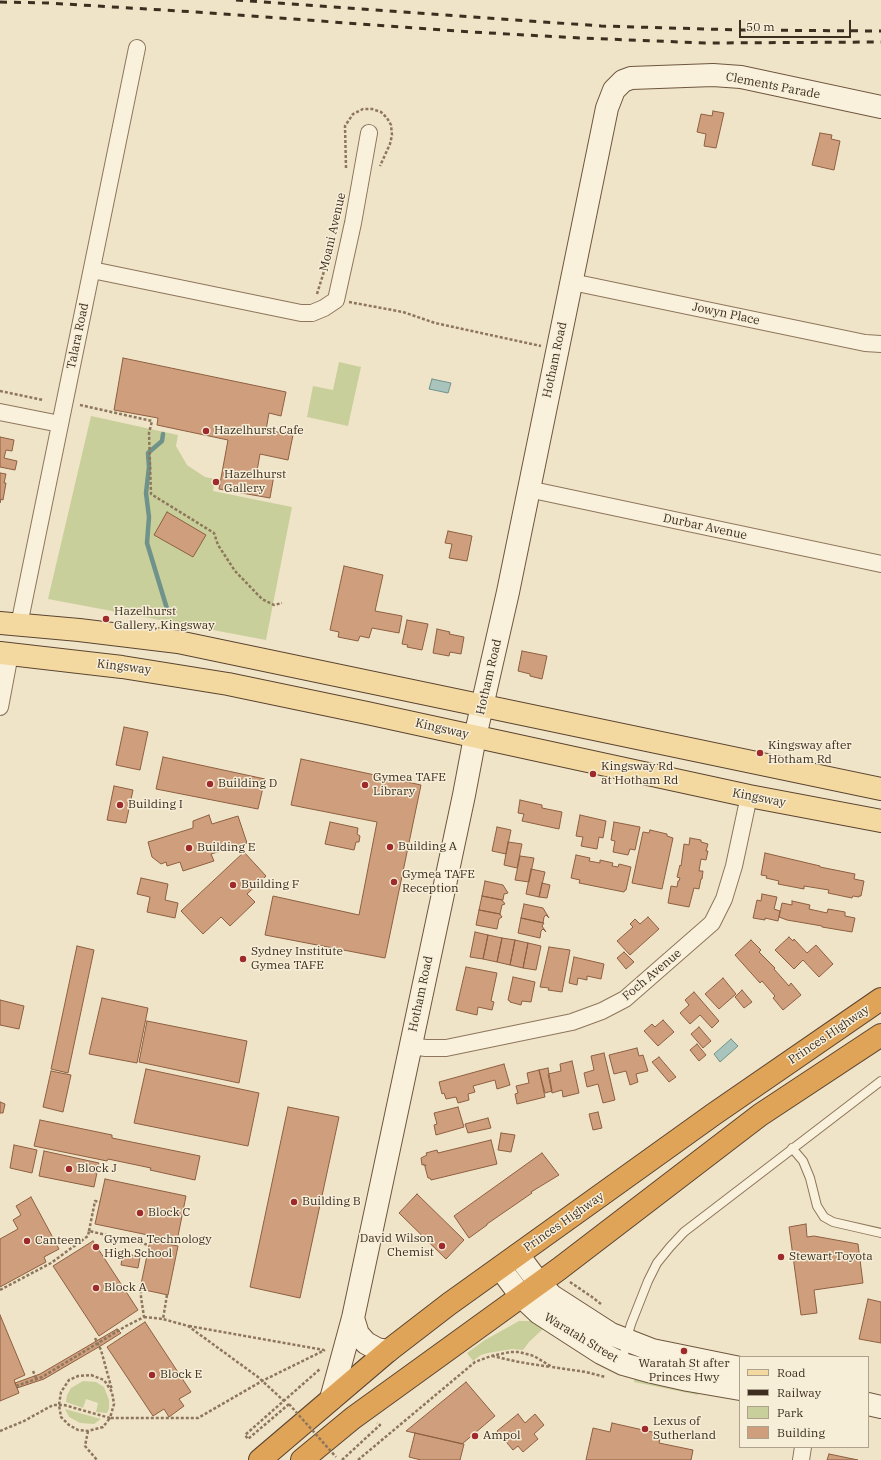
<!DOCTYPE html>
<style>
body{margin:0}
#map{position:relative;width:881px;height:1460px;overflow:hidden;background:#f0e4c8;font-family:"IBM Plex Serif",serif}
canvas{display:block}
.legend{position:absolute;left:739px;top:1356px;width:130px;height:92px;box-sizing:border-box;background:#f7eed8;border:1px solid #ada18e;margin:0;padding:5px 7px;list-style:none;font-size:12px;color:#3d2e20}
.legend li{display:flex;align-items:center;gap:8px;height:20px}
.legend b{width:20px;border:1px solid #ada18e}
.scale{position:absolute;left:739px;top:20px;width:112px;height:18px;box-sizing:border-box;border:2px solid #3d2e20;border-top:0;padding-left:5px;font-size:12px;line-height:14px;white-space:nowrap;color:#3d2e20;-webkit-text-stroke:3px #f7eed8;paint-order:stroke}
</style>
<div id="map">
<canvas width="881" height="1460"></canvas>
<ul class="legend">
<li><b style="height:5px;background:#f3d9a0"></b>Road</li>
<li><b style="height:5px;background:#3d2e20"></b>Railway</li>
<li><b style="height:11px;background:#c9cf9b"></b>Park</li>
<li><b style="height:11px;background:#cf9f7d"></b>Building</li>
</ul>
<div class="scale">50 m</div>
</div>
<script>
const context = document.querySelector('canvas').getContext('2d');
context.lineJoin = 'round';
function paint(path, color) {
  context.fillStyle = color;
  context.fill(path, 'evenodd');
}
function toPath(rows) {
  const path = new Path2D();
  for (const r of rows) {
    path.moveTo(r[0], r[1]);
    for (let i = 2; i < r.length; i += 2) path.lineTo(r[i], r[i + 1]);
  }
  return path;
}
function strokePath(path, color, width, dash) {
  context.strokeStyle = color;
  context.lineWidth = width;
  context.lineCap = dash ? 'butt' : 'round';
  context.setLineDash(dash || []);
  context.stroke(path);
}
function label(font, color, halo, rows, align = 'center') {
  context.font = font + ' "IBM Plex Serif",serif';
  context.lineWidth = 3;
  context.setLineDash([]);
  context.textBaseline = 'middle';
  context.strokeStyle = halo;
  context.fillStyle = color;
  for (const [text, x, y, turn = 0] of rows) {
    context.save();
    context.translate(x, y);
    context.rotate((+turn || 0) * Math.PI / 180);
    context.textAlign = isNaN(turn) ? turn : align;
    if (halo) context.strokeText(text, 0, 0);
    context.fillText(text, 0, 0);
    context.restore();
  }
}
paint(toPath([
 [339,362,361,367,348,426,307,417,313,386,333,390],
 [91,416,178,435,176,446,187,465,205,477,215,479,213,491,292,507,266,640,48,599],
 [519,1321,532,1321,544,1328,529,1342,523,1350,512,1349,488,1353,481,1355,473,1361,467,1353,485,1340],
 [635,1375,699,1392,698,1395,634,1382],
 [83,1381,96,1382,104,1387,109,1400,109,1409,107,1413,96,1412,98,1403,86,1399,83,1408,66,1402,67,1395,71,1388],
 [65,1409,101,1419,94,1424,80,1423,69,1417]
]), '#c9cf9b');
const water = toPath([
 [432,379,451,383,448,393,429,389,432,379],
 [731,1039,738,1046,720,1062,714,1054,731,1039]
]);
paint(water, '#a9c4bc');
strokePath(water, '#6f938a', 1);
strokePath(toPath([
 [163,434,162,441,148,453,149,467,146,493,149,517,147,543,168,612]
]), '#6f938a', 4.5);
const building = toPath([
 [713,111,724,113,716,148,704,146,706,134,697,132,701,114,712,116,713,111],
 [820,133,832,135,831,139,840,141,834,170,812,165,820,133],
 [123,358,286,392,281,416,269,413,266,430,293,435,288,460,260,454,257,471,274,475,270,498,219,489,228,440,157,425,158,418,114,410,123,358],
 [0,437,14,440,12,451,6,450,4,458,17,461,15,470,0,467,0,437],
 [0,473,6,474,4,483,6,483,3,500,1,499,0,503,0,473],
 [167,512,206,535,193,557,154,535,167,512],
 [448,531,472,536,467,561,449,558,452,544,445,543,448,531],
 [344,566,383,575,375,611,402,616,399,633,372,628,369,638,360,636,358,641,338,637,339,632,330,630,344,566],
 [407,620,428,624,422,650,407,647,408,645,402,644,407,620],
 [437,629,450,632,449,634,464,637,461,654,450,652,449,656,433,653,437,629],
 [522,651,547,656,542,679,530,676,530,674,518,671,522,651],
 [124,727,148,732,140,770,116,765,124,727],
 [163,757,265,779,258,809,156,789,163,757],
 [301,759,421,785,385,958,265,935,273,896,359,915,377,822,291,805,301,759],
 [114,786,133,790,126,823,107,820,114,786],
 [520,800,542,805,542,808,562,812,559,829,522,821,524,814,518,813,520,800],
 [209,815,212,824,238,816,247,843,211,854,214,861,183,871,180,862,167,866,166,862,161,864,152,857,148,842,193,828,193,821,209,815],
 [580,815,606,821,603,838,599,837,597,849,581,846,583,837,576,836,580,815],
 [330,822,358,828,357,834,360,836,359,842,356,842,354,850,325,844,330,822],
 [614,822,640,827,635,850,630,849,628,855,613,852,615,841,611,840,614,822],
 [497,827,511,830,506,854,492,851,497,827],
 [650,830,667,834,667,836,673,838,662,889,632,883,643,832,649,833,650,830],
 [690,838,701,840,701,842,708,844,706,851,708,851,706,860,701,859,699,871,703,871,702,879,701,879,699,889,694,888,689,907,668,903,671,886,677,887,678,881,679,881,680,878,677,877,680,865,681,866,684,844,689,845,690,838],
 [508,842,522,844,517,868,504,865,508,842],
 [244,852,266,876,247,894,255,902,230,926,221,917,203,934,181,911,244,852],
 [765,853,820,866,820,867,855,874,854,879,864,881,861,896,859,896,859,897,853,896,852,898,828,893,829,890,804,886,804,889,778,884,779,881,766,878,767,876,761,875,765,853],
 [576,855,590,858,589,861,600,863,600,860,613,863,612,866,618,867,619,864,631,867,626,890,625,890,624,892,579,883,580,880,571,878,576,855],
 [520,856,534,858,529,882,515,880,520,856],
 [531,869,545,872,539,897,526,894,531,869],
 [141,878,168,884,165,900,178,903,175,918,147,912,150,897,137,894,141,878],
 [485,881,503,885,508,893,504,894,503,900,482,896,485,881],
 [542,883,550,885,547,898,539,897,542,883],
 [762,894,777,897,774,909,780,911,778,921,765,918,765,920,753,918,757,900,761,901,762,894],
 [482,896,502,900,505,904,502,905,500,914,479,910,482,896],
 [792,901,810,905,809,909,827,913,828,909,845,912,845,916,855,918,852,932,822,927,822,926,787,920,779,917,782,903,792,905,792,901],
 [524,904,543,908,549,918,546,915,544,917,543,923,521,918,524,904],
 [479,910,500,914,502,917,499,919,497,929,476,925,479,910],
 [648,917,659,929,630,955,617,941,633,927,630,924,635,919,640,924,648,917],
 [521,918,544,923,542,926,546,932,543,929,541,931,540,938,518,933,521,918],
 [475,932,488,935,483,959,470,957,475,932],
 [488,935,502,938,497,962,483,959,488,935],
 [789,937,793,941,794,939,807,953,816,945,833,964,819,977,803,960,794,969,775,950,789,937],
 [502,938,515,940,510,965,497,962,502,938],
 [515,940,528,943,523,968,510,965,515,940],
 [751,940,761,950,759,952,775,968,774,969,789,986,791,983,801,995,783,1010,773,998,775,996,762,981,760,983,735,955,751,940],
 [528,943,541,946,536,970,523,968,528,943],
 [77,946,94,950,68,1073,51,1069,77,946],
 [549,947,570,950,562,992,548,990,549,988,540,987,549,947],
 [624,952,634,962,626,969,617,958,624,952],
 [574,957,604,964,601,979,587,976,587,980,578,978,577,985,569,983,574,957],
 [466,967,497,973,491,1001,494,1002,492,1010,478,1007,477,1015,456,1010,466,967],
 [513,977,535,982,531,1002,522,1001,521,1005,510,1002,510,1001,508,1000,513,977],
 [723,978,736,994,719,1009,705,994,723,978],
 [742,990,752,1002,744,1008,735,997,742,990],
 [694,992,719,1021,712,1028,700,1015,690,1024,680,1013,689,1005,685,1000,694,992],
 [102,998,148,1008,137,1063,89,1054,102,998],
 [0,1000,24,1006,19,1029,0,1025,0,1000],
 [663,1020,674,1032,658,1046,644,1031,652,1024,655,1027,663,1020],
 [147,1021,247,1041,239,1083,139,1062,147,1021],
 [699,1027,711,1041,703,1048,691,1034,699,1027],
 [697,1044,706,1055,699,1061,690,1050,697,1044],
 [637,1048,639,1056,643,1055,648,1071,636,1074,638,1082,630,1085,626,1071,614,1074,609,1055,637,1048],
 [604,1053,615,1100,603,1103,598,1084,587,1087,584,1073,594,1070,591,1056,604,1053],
 [659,1057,676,1077,669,1082,652,1062,659,1057],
 [572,1061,579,1093,563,1097,562,1090,552,1093,548,1074,561,1071,560,1064,572,1061],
 [504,1064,510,1085,497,1089,495,1080,473,1086,475,1092,468,1094,469,1100,458,1103,456,1097,446,1099,444,1093,442,1094,439,1082,504,1064],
 [548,1068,552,1091,545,1093,539,1070,548,1068],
 [146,1069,259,1093,248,1146,134,1123,146,1069],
 [539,1070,545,1097,517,1104,515,1094,518,1093,516,1086,529,1083,527,1073,539,1070],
 [51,1071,71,1075,63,1112,43,1107,51,1071],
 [0,1102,5,1104,3,1113,0,1113,0,1102],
 [288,1107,339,1117,300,1298,250,1287,288,1107],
 [458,1107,464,1127,436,1135,434,1125,437,1124,434,1113,458,1107],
 [598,1112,602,1128,593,1130,589,1114,598,1112],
 [488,1118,491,1128,468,1133,465,1124,488,1118],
 [40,1120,112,1135,112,1138,200,1156,195,1180,150,1170,151,1168,108,1159,107,1161,34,1146,40,1120],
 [501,1133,515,1135,511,1152,498,1150,501,1133],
 [491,1140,497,1164,431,1180,430,1178,428,1178,425,1167,426,1165,424,1166,424,1164,422,1165,421,1158,427,1155,426,1153,437,1150,438,1153,491,1140],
 [14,1145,37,1150,32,1173,10,1168,14,1145],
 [44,1151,99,1163,94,1187,39,1176,44,1151],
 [542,1153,559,1175,531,1192,532,1193,487,1224,487,1225,469,1238,454,1216,542,1153],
 [105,1179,186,1196,177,1241,95,1224,105,1179],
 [417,1194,464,1240,446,1259,399,1213,417,1194],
 [31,1197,59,1249,44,1257,46,1262,0,1287,0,1239,18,1229,13,1220,21,1215,16,1206,31,1197],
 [806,1224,807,1237,814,1236,858,1244,863,1283,814,1290,817,1313,801,1315,789,1227,806,1224],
 [93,1241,138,1310,99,1336,53,1266,93,1241],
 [150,1241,178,1246,168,1295,140,1289,150,1241],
 [123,1253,140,1257,138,1268,121,1265,123,1253],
 [868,1299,881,1302,881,1343,859,1339,868,1299],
 [0,1315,25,1375,14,1380,19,1393,0,1401,0,1315],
 [145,1322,191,1392,179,1399,184,1406,169,1417,164,1409,153,1416,107,1347,145,1322],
 [117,1329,121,1333,102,1345,44,1379,17,1388,15,1383,40,1374,117,1329],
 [466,1382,495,1416,462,1444,406,1431,466,1382],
 [518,1414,525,1423,535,1414,544,1425,534,1434,538,1439,523,1452,518,1446,513,1450,497,1431,518,1414],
 [612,1423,661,1434,659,1443,693,1450,691,1460,586,1460,593,1428,610,1432,612,1423],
 [415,1433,464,1444,460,1460,421,1460,409,1457,415,1433],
 [829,1454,858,1460,827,1460,829,1454]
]);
paint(building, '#cf9f7d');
strokePath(building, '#8d5f41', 1);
const lane = toPath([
 [792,1148,803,1161,810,1178,817,1206,824,1217,833,1222,881,1233],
 [623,1363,626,1341,631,1324,648,1281,657,1263,670,1247,684,1232,881,1081]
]);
const street = toPath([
 [92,270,301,313,312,313,324,308,336,300,353,223,369,133],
 [572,282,865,343,881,344],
 [0,412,60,424],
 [528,489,881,564],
 [19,625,137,48],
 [0,707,10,654],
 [409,1046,426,1048,446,1048,572,1022,602,1011,625,999,712,923,724,899,734,866,749,796],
 [801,1460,803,1447]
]);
const secondary = toPath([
 [518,1255,539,1283,552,1296,611,1334,652,1350,740,1368],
 [500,1268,521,1296,539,1313,601,1353,623,1364,648,1371,688,1380,740,1389],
 [353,1318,358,1334,366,1343,377,1349,388,1351],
 [331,1399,353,1318,464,795,475,737,508,592,607,108,614,90,623,81,631,78,713,75,741,77,881,107],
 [868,1404,881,1407]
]);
const primary = toPath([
 [0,623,79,630,178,642,881,789],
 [0,653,122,667,228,684,367,713,749,796,881,821]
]);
const highway = toPath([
 [260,1460,388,1351,449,1304,714,1114,881,999],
 [302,1460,353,1418,559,1269,760,1115,881,1035]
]);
strokePath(lane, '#8d765c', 10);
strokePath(street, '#8d765c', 18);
strokePath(secondary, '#6f573f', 24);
strokePath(primary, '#5b4430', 24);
strokePath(highway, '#5b4430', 24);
strokePath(toPath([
 [346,168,345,126,353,114,363,109,372,109,381,112,387,118,391,125,392,135,390,144,380,166],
 [317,294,329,255],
 [349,302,403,312,435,323,541,346],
 [0,391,43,400],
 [80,405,152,421,149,433,151,494,214,533,218,545,235,571,262,599,274,605,282,603],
 [89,1231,95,1201,100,1202],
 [570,1282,592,1297,601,1304],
 [0,1290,51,1263,88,1236,89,1231,149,1245],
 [167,1295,163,1319,188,1326,258,1377,284,1401],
 [144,1317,163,1319],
 [189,1326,324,1350],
 [95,1338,101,1350,112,1390],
 [492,1356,519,1362,550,1367],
 [33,1371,36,1378],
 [16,1386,42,1377,126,1326,144,1317,141,1297,141,1289],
 [289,1404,248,1439,245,1435,320,1369],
 [0,1431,24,1421,53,1405,64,1405,110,1418,114,1404,112,1392,104,1380,91,1375,78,1376,69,1380,61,1392,59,1405,61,1417,69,1425,78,1430,88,1431,103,1427,110,1418,198,1418,262,1381,325,1350],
 [88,1431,85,1446,97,1460],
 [342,1460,380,1425,377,1423],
 [358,1460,475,1362,491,1356,510,1352,519,1352,534,1356,552,1367,586,1372,605,1377]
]), '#8d765c', 2.5, [3, 2]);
strokePath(lane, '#faf1dc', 8);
strokePath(street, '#faf1dc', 16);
strokePath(secondary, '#faf1dc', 22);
strokePath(primary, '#f3d9a0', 22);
strokePath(highway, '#e0a458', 22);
strokePath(toPath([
 [236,0,601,26,741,30,881,31],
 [0,2,48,3,196,12,471,32,581,38,705,43,881,42]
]), '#3d2e20', 3, [7, 7]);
strokePath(toPath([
 [289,1404,336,1457]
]), '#8d765c', 2.5, [3, 2]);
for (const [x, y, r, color] of [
 [206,431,4,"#9e2a2b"],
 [216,482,4,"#9e2a2b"],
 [106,619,4,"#9e2a2b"],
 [760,753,4,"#9e2a2b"],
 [593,774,4,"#9e2a2b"],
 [210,784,4,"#9e2a2b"],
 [365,785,4,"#9e2a2b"],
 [120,805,4,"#9e2a2b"],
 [390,847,4,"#9e2a2b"],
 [189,848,4,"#9e2a2b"],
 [394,882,4,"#9e2a2b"],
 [233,885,4,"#9e2a2b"],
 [243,959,4,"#9e2a2b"],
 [69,1169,4,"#9e2a2b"],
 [294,1202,4,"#9e2a2b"],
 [140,1213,4,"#9e2a2b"],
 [27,1241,4,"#9e2a2b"],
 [442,1246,4,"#9e2a2b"],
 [96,1247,4,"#9e2a2b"],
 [781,1257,4,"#9e2a2b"],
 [96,1288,4,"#9e2a2b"],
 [684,1351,4,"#9e2a2b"],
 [152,1375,4,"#9e2a2b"],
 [645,1429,4,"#9e2a2b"],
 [475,1436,4,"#9e2a2b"]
]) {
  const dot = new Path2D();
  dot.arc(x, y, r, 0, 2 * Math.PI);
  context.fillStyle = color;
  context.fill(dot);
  strokePath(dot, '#f7eed8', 1.5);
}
label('12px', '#3d2e20', '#f7eed8', [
 ["Clements Parade",773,86,11],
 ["Moani Avenue",333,232,-77],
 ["Jowyn Place",726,314,12],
 ["Talara Road",78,336,-78],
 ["Hotham Road",555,360,-78],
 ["Durbar Avenue",705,527,12],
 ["Kingsway",124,667,7],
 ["Hotham Road",489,677,-77],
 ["Kingsway",442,729,13],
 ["Kingsway",759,798,11],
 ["Foch Avenue",652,975,-40],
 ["Hotham Road",421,994,-78],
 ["Princes Highway",829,1035,-34],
 ["Princes Highway",564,1222,-35],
 ["Waratah Street",581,1338,31]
]);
label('12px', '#3d2e20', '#f7eed8', [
 ["Hazelhurst Cafe",214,431],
 ["Hazelhurst",224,475],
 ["Gallery",224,489],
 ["Hazelhurst",114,612],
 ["Gallery, Kingsway",114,626],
 ["Kingsway after",768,746],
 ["Hotham Rd",768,760],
 ["Kingsway Rd",601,767],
 ["at Hotham Rd",601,781],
 ["Gymea TAFE",373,778],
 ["Library",373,792],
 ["Building D",218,784],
 ["Building I",128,805],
 ["Building A",398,847],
 ["Building E",197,848],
 ["Gymea TAFE",402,875],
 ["Reception",402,889],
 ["Building F",241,885],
 ["Sydney Institute",251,952],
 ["Gymea TAFE",251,966],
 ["Block J",77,1169],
 ["Building B",302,1202],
 ["Block C",148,1213],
 ["David Wilson",434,1239,"right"],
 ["Chemist",434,1253,"right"],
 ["Gymea Technology",104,1240],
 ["High School",104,1254],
 ["Canteen",35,1241],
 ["Stewart Toyota",789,1257],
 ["Block A",104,1288],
 ["Waratah St after",684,1364,"center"],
 ["Princes Hwy",684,1378,"center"],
 ["Block E",160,1375],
 ["Lexus of",653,1422],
 ["Sutherland",653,1436],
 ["Ampol",483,1436]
], 'left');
</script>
